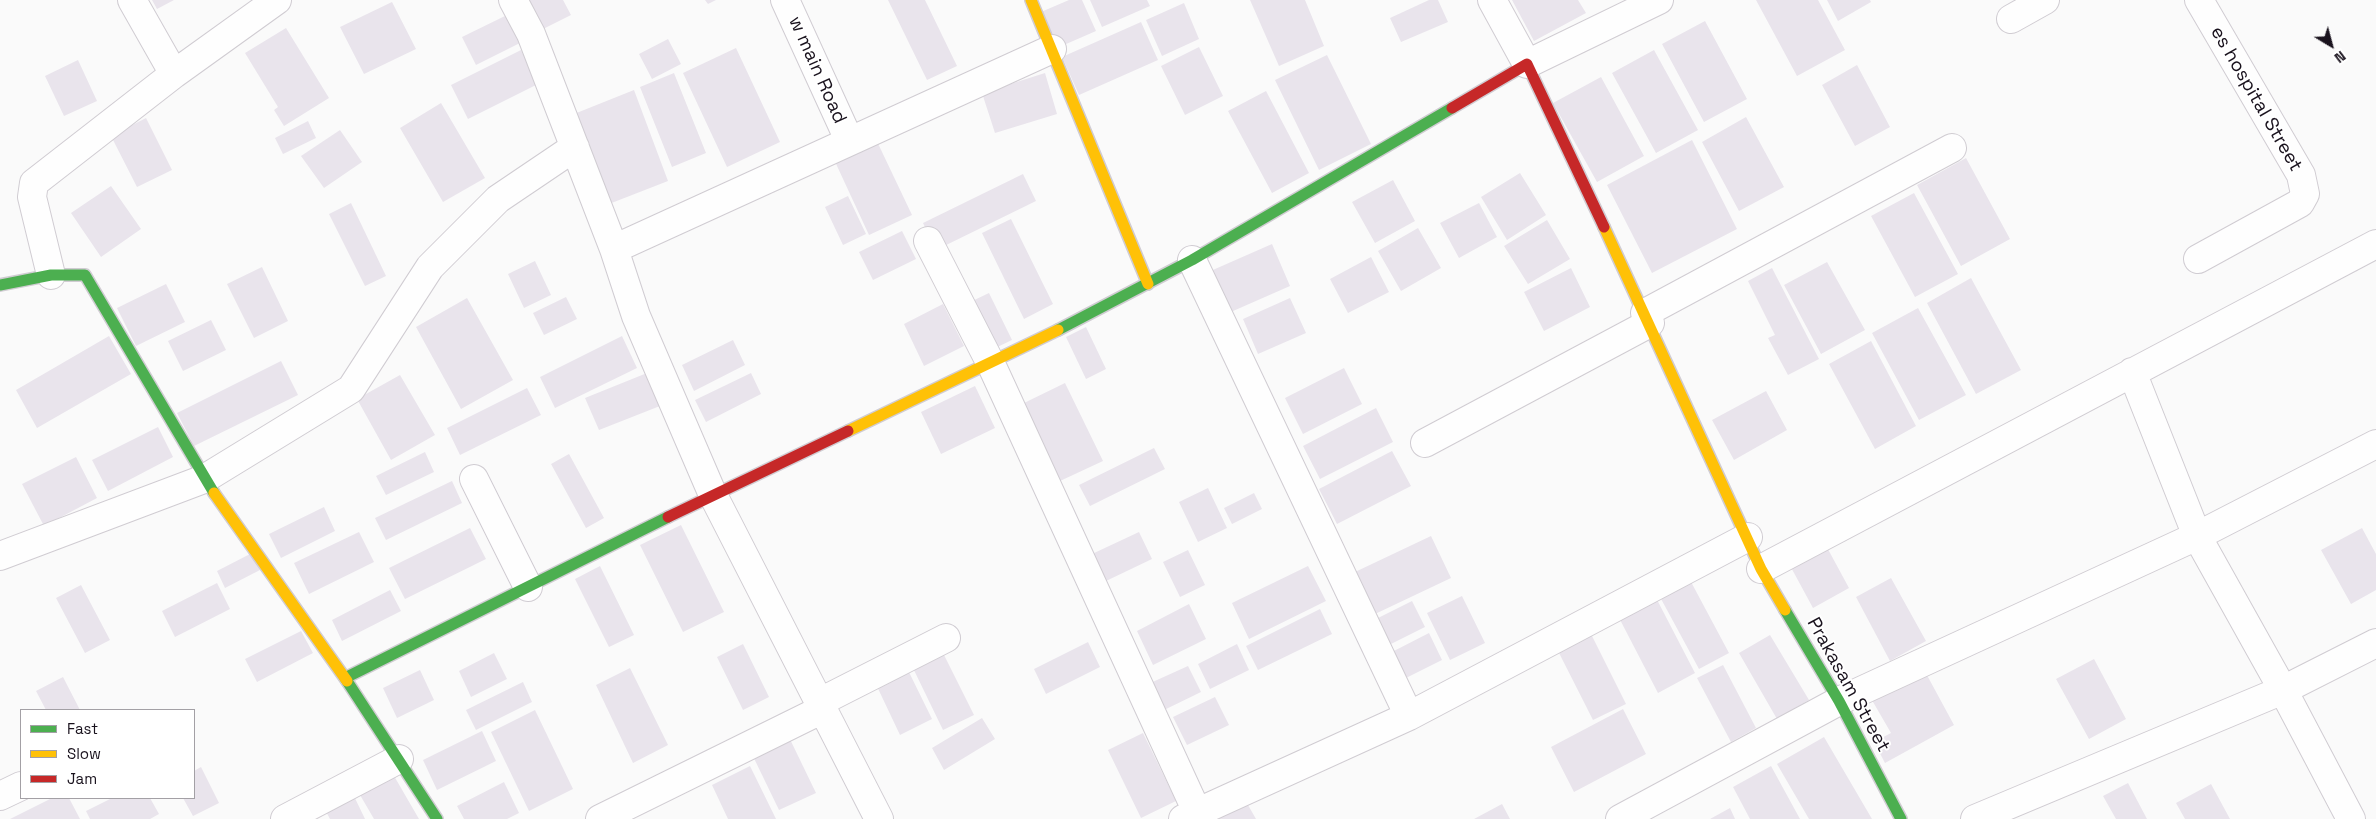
<!DOCTYPE html>
<style>
body{margin:0}
#map{position:relative;width:2376px;height:819px;overflow:hidden;background:#fafafa;font-family:"Space Grotesk",sans-serif}
canvas{display:block}
.legend{position:absolute;left:20px;top:709px;width:175px;height:90px;box-sizing:border-box;background:#fff;border:1px solid #a3a0a5;margin:0;padding:6px 9px;list-style:none;font-size:15px;color:#19121d}
.legend li{display:flex;align-items:center;gap:10px;height:25px}
.legend b{width:25px;border:1px solid #a3a0a5}
.north{position:absolute;left:2306px;top:20px;width:50px;height:50px;-webkit-text-stroke:4px #fff;paint-order:stroke;rotate:143deg;font-size:14px;font-weight:700;line-height:20px;text-align:center;color:#19121d}
.north::after{content:'';display:block;margin:auto;width:18px;height:22px;background:#19121d;clip-path:polygon(50% 0,100% 100%,50% 72%,0 100%)}
</style>
<div id="map">
<canvas width="2376" height="819"></canvas>
<ul class="legend">
<li><b style="height:6px;background:#4caf50"></b>Fast</li>
<li><b style="height:6px;background:#ffc107"></b>Slow</li>
<li><b style="height:6px;background:#c62828"></b>Jam</li>
</ul>
<div class="north">N</div>
</div>
<script>
const context = document.querySelector('canvas').getContext('2d');
context.lineJoin = 'round';
function paint(path, color) {
  context.fillStyle = color;
  context.fill(path, 'evenodd');
}
function toPath(rows) {
  const path = new Path2D();
  for (const r of rows) {
    path.moveTo(r[0], r[1]);
    for (let i = 2; i < r.length; i += 2) path.lineTo(r[i], r[i + 1]);
  }
  return path;
}
function strokePath(path, color, width, dash) {
  context.strokeStyle = color;
  context.lineWidth = width;
  context.lineCap = dash ? 'butt' : 'round';
  context.setLineDash(dash || []);
  context.stroke(path);
}
function label(font, color, halo, rows, align = 'center') {
  context.font = font + ' "Space Grotesk",sans-serif';
  context.lineWidth = 4;
  context.setLineDash([]);
  context.textBaseline = 'middle';
  context.strokeStyle = halo;
  context.fillStyle = color;
  for (const [text, x, y, turn = 0] of rows) {
    context.save();
    context.translate(x, y);
    context.rotate((+turn || 0) * Math.PI / 180);
    context.textAlign = isNaN(turn) ? turn : align;
    if (halo) context.strokeText(text, 0, 0);
    context.fillText(text, 0, 0);
    context.restore();
  }
}
paint(toPath([
 [152,0,174,0,157,9],
 [526,0,563,0,571,15,541,30],
 [705,0,716,0,708,4],
 [888,0,925,0,957,66,927,80],
 [1069,0,1082,0,1096,31,1057,48,1041,12],
 [1090,0,1147,0,1150,6,1102,27],
 [1250,0,1305,0,1324,46,1279,66],
 [1429,0,1438,0,1448,22,1401,42,1390,18],
 [1512,0,1578,0,1586,13,1534,41],
 [1756,0,1818,0,1845,50,1797,76],
 [1827,0,1870,0,1871,2,1838,21],
 [392,2,416,49,364,74,340,27],
 [1184,3,1199,39,1162,56,1146,20],
 [507,15,520,43,476,65,462,37],
 [1705,21,1747,99,1704,122,1662,44],
 [1141,22,1158,60,1079,95,1062,57],
 [286,28,329,98,284,126,274,110,278,107,245,53],
 [668,39,681,64,652,79,639,54],
 [1199,47,1223,96,1185,115,1161,66],
 [736,48,780,142,727,167,683,73],
 [521,50,538,84,468,119,451,85],
 [1654,50,1698,130,1656,153,1612,73],
 [1327,55,1371,144,1319,170,1275,80],
 [78,60,97,101,64,116,45,76],
 [1857,65,1890,127,1855,146,1822,85],
 [674,73,706,153,672,167,640,87],
 [1045,73,1057,114,995,133,982,93],
 [1601,77,1644,156,1597,182,1553,103],
 [634,90,668,181,609,204,574,114],
 [1266,91,1309,173,1272,193,1228,111],
 [441,103,485,178,443,202,400,128],
 [1746,117,1784,187,1739,211,1702,142],
 [146,118,172,170,137,187,111,136],
 [308,121,316,138,283,154,275,138],
 [340,130,362,162,324,188,301,156],
 [873,133,912,215,869,235,831,153],
 [1692,140,1737,229,1652,273,1607,185],
 [1966,158,2010,239,1961,266,1917,185],
 [1520,173,1546,215,1507,240,1481,197],
 [1023,174,1036,201,936,250,923,223],
 [1393,180,1415,221,1375,243,1352,202],
 [111,186,141,229,101,257,71,213],
 [1914,193,1958,274,1915,297,1871,216],
 [848,196,866,234,843,245,825,207],
 [351,203,386,276,365,286,329,214],
 [1479,203,1497,237,1459,258,1440,223],
 [1011,219,1053,304,1024,319,982,233],
 [1547,220,1570,259,1528,284,1504,246],
 [1418,228,1441,268,1401,291,1378,251],
 [902,231,916,259,873,280,859,252],
 [1272,244,1290,286,1224,315,1206,273],
 [1371,257,1389,292,1348,313,1330,279],
 [535,261,551,295,524,308,508,274],
 [1827,262,1865,330,1821,354,1784,285],
 [262,267,288,321,254,338,227,284],
 [1571,268,1590,307,1544,331,1524,292],
 [1772,268,1819,359,1788,375,1768,338,1775,335,1748,281],
 [1971,278,2021,370,1976,394,1927,303],
 [166,284,185,322,136,346,117,308],
 [989,293,1012,340,989,351,966,304],
 [566,297,577,319,544,335,533,313],
 [467,298,513,380,461,409,416,327],
 [1290,298,1306,333,1258,354,1243,319],
 [943,304,964,346,924,366,904,324],
 [1918,308,1966,395,1919,420,1872,333],
 [211,320,226,350,183,371,168,341],
 [1086,327,1106,369,1086,379,1066,337],
 [109,336,131,374,37,428,16,390],
 [622,336,637,368,555,408,540,377],
 [733,340,745,365,694,391,682,365],
 [1871,341,1916,426,1875,449,1829,364],
 [281,361,298,395,194,446,177,413],
 [1344,368,1362,404,1303,434,1285,398],
 [647,373,660,406,599,430,585,398],
 [751,373,761,394,706,422,695,400],
 [400,375,435,435,391,460,357,399],
 [1065,383,1103,461,1060,481,1022,404],
 [975,386,995,428,941,454,921,412],
 [527,388,541,415,460,455,447,428],
 [1766,391,1787,430,1734,460,1712,420],
 [1376,408,1393,442,1320,479,1303,446],
 [158,427,173,457,108,491,92,460],
 [1154,448,1165,469,1090,506,1079,485],
 [1392,451,1411,486,1337,524,1319,489],
 [425,452,434,472,386,495,376,476],
 [569,454,604,518,586,528,551,464],
 [76,457,97,498,44,526,22,484],
 [452,481,462,503,386,540,375,518],
 [1208,488,1227,528,1198,542,1179,502],
 [1254,493,1262,509,1232,524,1224,508],
 [324,507,335,531,281,558,269,534],
 [681,525,724,612,683,632,640,545],
 [470,528,486,559,405,599,389,568],
 [2362,528,2376,554,2376,590,2351,604,2321,550],
 [359,532,374,562,309,594,294,563],
 [1139,532,1152,559,1106,581,1092,554],
 [1431,536,1451,578,1375,614,1355,572],
 [1823,540,1849,588,1813,608,1787,560],
 [1188,550,1205,585,1180,597,1163,562],
 [252,553,260,570,225,588,217,571],
 [600,566,634,635,609,647,575,579],
 [1308,566,1326,601,1249,639,1232,603],
 [1891,578,1926,641,1890,661,1856,597],
 [1690,580,1729,653,1699,669,1660,597],
 [217,583,230,609,175,637,162,611],
 [81,585,110,640,85,653,56,598],
 [390,590,401,611,342,641,332,620],
 [1653,592,1695,673,1658,693,1616,612],
 [1462,596,1485,643,1450,660,1427,613],
 [1412,601,1425,627,1385,647,1372,621],
 [1189,604,1206,639,1153,665,1137,631],
 [1320,609,1332,634,1258,670,1246,646],
 [1589,630,1626,704,1593,720,1556,647],
 [301,631,313,653,257,682,245,659],
 [1429,633,1442,660,1402,680,1390,653],
 [1770,635,1809,700,1777,719,1739,653],
 [1088,642,1100,667,1046,694,1034,669],
 [743,644,769,697,743,710,717,657],
 [1237,644,1249,670,1210,689,1198,664],
 [941,649,974,715,943,730,911,664],
 [494,653,507,679,471,697,459,671],
 [2094,659,2126,719,2089,739,2056,679],
 [904,662,932,719,900,735,873,678],
 [1723,665,1756,728,1731,742,1697,678],
 [1188,666,1201,692,1160,712,1146,685],
 [1922,666,1954,725,1885,763,1874,742,1891,733,1869,695],
 [630,668,668,745,633,763,596,685],
 [420,670,434,700,397,718,383,688],
 [63,677,80,710,46,710,36,691],
 [523,682,532,702,476,730,466,710],
 [1215,697,1229,725,1187,745,1173,717],
 [1623,709,1646,754,1574,792,1551,747],
 [535,710,573,789,529,811,491,732],
 [982,718,995,739,944,770,932,748],
 [482,731,496,761,437,790,423,760],
 [786,731,816,793,779,810,749,748],
 [1143,733,1176,801,1141,818,1108,750],
 [1824,737,1872,819,1809,819,1777,764],
 [750,766,776,819,728,819,712,785],
 [1771,766,1800,819,1750,819,1733,787],
 [201,767,219,803,193,816,183,798,194,798,194,771],
 [390,769,419,819,374,819,356,788],
 [504,782,519,813,507,819,464,819,457,806],
 [2128,783,2147,819,2116,819,2103,796],
 [2211,784,2230,819,2185,819,2176,803],
 [352,792,365,819,330,819,323,806],
 [52,798,69,798,80,819,10,819],
 [112,798,150,798,159,814,150,819,90,819,86,811],
 [1244,798,1256,819,1206,819],
 [1502,804,1510,819,1474,819],
 [1730,808,1735,819,1710,819]
]), '#e9e4ec');
const street = toPath([
 [132,0,174,74],
 [513,0,531,34,614,249,636,316,713,495,879,819],
 [785,0,849,140],
 [1492,0,1527,64,1659,0],
 [2011,19,2045,0],
 [928,241,991,364,1197,812],
 [614,249,1052,49],
 [2198,259,2300,203,2305,194,2301,175,2199,0],
 [1192,260,1409,716],
 [51,275,32,197,34,183,174,74,277,0],
 [1645,313,1952,148],
 [2132,372,2197,536,2283,690,2351,819],
 [1425,443,1650,323],
 [474,479,528,587],
 [0,556,204,479,351,389,430,267,498,199,575,147],
 [1761,569,2376,244],
 [820,702,946,638],
 [0,796,21,786],
 [285,819,399,759],
 [600,819,823,709],
 [1183,819,1409,716,1748,537],
 [1620,819,1839,701,2197,536,2376,444],
 [1975,819,2283,690,2376,643]
]);
const fast = toPath([
 [0,285,51,275,85,275,214,493],
 [1058,330,1192,260,1452,108],
 [1785,610,1839,701,1901,819],
 [345,678,668,517],
 [347,681,437,819]
]);
const slow = toPath([
 [1031,0,1148,284],
 [1604,227,1761,569,1785,610],
 [848,431,1058,330],
 [214,493,347,681]
]);
const jam = toPath([
 [1452,108,1527,64,1604,227],
 [668,517,848,431]
]);
strokePath(street, '#d0ccd2', 30);
strokePath(fast, '#d0ccd2', 14);
strokePath(slow, '#d0ccd2', 14);
strokePath(jam, '#d0ccd2', 14);
strokePath(street, '#fefefe', 28);
strokePath(fast, '#4caf50', 11);
strokePath(slow, '#ffc107', 11);
strokePath(jam, '#c62828', 11);
label('19px', '#19121d', '#fff', [
 ["w main Road",817,70,66],
 ["es hospital Street",2256,99,60],
 ["Prakasam Street",1848,685,61]
]);
</script>
